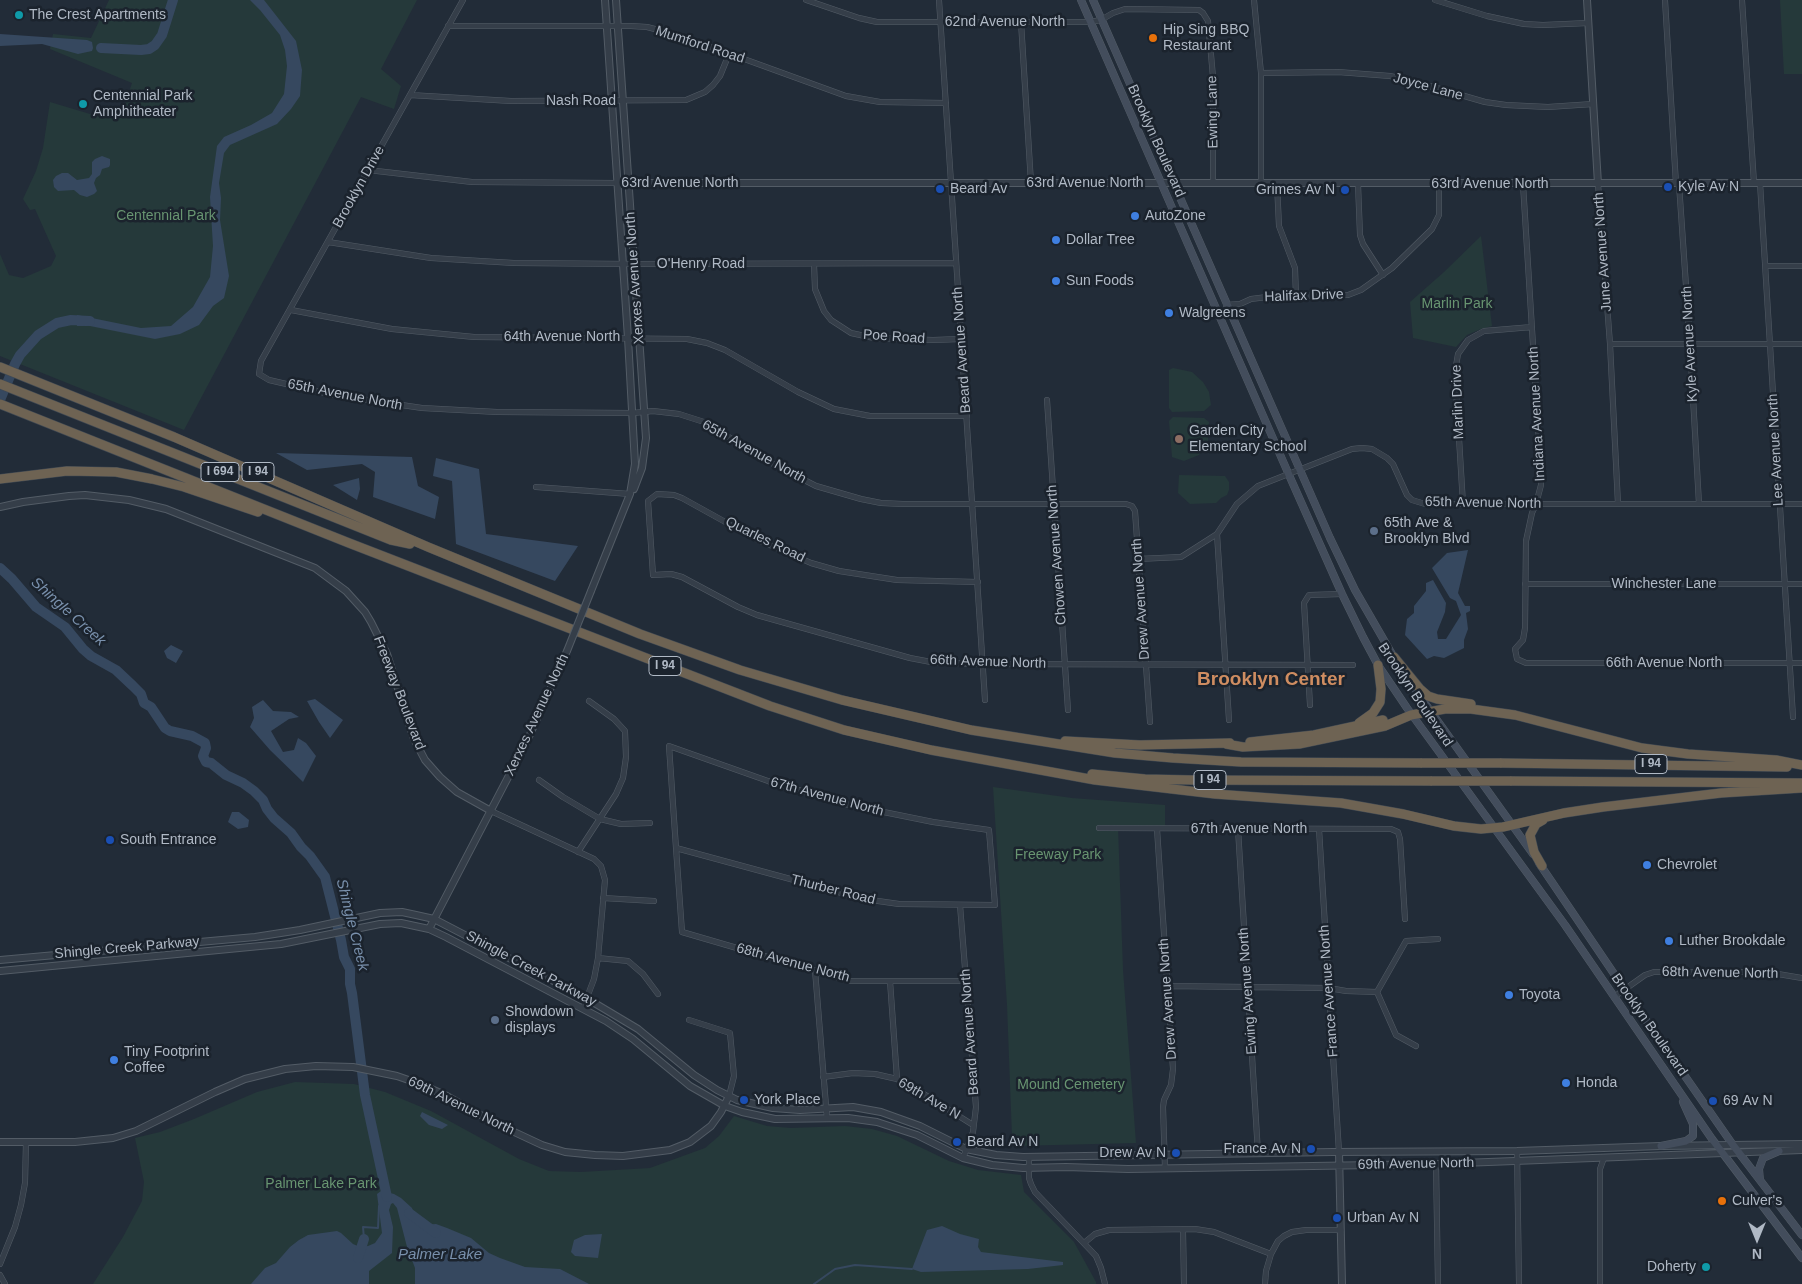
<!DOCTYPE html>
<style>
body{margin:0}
#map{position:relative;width:1802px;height:1284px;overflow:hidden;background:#222c38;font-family:Arial,sans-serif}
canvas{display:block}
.north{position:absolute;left:1732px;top:1214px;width:50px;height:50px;-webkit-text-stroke:4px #1b232d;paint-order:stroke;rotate:180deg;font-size:14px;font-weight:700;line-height:20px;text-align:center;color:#b0b9c5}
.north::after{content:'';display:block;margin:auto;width:18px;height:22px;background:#b0b9c5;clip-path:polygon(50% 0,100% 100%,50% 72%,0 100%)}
</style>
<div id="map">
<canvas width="1802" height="1284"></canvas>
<div class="north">N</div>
</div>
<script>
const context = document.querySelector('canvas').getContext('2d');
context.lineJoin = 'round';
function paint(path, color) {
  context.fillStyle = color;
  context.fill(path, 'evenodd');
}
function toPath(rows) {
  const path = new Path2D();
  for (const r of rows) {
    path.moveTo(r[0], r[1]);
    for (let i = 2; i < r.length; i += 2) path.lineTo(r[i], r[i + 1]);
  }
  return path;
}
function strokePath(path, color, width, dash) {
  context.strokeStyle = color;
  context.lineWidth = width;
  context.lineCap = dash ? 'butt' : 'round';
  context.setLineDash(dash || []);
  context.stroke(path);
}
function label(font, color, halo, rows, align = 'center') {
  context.font = font + ' Arial,sans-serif';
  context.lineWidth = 5;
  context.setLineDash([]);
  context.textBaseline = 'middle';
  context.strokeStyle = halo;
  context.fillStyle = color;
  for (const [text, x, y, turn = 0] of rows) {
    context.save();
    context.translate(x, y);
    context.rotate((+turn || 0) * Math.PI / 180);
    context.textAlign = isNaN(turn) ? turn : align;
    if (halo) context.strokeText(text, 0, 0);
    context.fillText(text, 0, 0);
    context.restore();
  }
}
paint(toPath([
 [109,0,417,0,381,69,401,86,394,109,361,97,184,430,0,356,0,254,9,275,23,278,51,266,56,256,35,209,30,210,23,199,36,171,43,148,50,102,100,117,124,107,132,83,50,49,53,34,91,38],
 [1780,0,1802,0,1802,74,1784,74],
 [1481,236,1492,326,1481,329,1467,335,1456,347,1413,338,1410,302,1444,272],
 [1173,368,1192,372,1203,382,1209,392,1211,405,1204,411,1172,412,1169,408,1169,370],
 [1173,417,1204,418,1209,422,1208,441,1199,455,1184,461,1172,457,1169,421],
 [1179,475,1225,476,1229,482,1229,490,1227,495,1221,498,1216,503,1190,504,1178,493],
 [993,787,1072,798,1165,805,1165,826,1118,826,1123,970,1136,1143,1014,1146,1012,1137,1007,1005],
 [295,1082,354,1084,385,1092,431,1111,519,1159,549,1171,581,1172,650,1168,705,1148,719,1136,734,1116,767,1126,791,1128,845,1126,872,1129,897,1136,949,1161,978,1170,1021,1175,1024,1192,1074,1242,1096,1282,1096,1284,93,1284,123,1237,142,1201,144,1182,135,1138,160,1132,194,1119,257,1092]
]), '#25393a');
paint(toPath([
 [250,0,264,0,296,41,302,70,300,96,291,109,277,124,230,145,224,153,219,183,221,198,220,220,229,276,224,298,213,306,199,325,180,334,155,339,90,326,77,326,77,315,141,328,171,326,193,307,210,277,213,246,210,197,217,146,224,137,251,125,272,113,284,94,287,66,285,50,280,35,260,10],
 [0,34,87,40,92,42,93,48,92,51,78,54,42,44,0,46],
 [102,156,110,159,110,165,109,167,102,169,100,175,96,178,94,183,97,191,94,194,87,197,80,195,74,190,58,191,54,187,53,180,56,176,62,173,68,173,77,180,89,178,92,174,92,162,95,159],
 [276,453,412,457,418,486,439,497,435,519,373,497,375,472,362,464,307,470],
 [436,458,479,469,486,534,578,546,555,581,456,544,452,481,433,476],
 [359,478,360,489,357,500,333,485],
 [1468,550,1458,593,1465,606,1470,606,1470,611,1466,613,1468,629,1464,640,1464,648,1444,658,1434,656,1427,659,1405,635,1407,619,1414,613,1414,606,1426,591,1426,583,1433,580,1446,603,1445,612,1437,632,1438,639,1446,639,1461,615,1456,601,1450,598,1432,568,1447,553],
 [171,645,183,651,176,663,167,658,164,651],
 [315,699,343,720,330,738,319,722,307,701],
 [263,700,273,711,291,712,299,717,289,719,271,731,283,752,294,750,298,738,306,743,316,756,303,782,270,750,250,727,254,718,252,707],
 [232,812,239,812,249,820,248,827,238,829,228,822],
 [422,1112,448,1125,442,1129,429,1125,420,1116],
 [381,1191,394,1194,401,1198,412,1208,415,1218,423,1225,436,1224,447,1228,471,1238,489,1253,500,1258,525,1267,560,1269,589,1284,415,1284,415,1268,407,1247,397,1208,393,1203,391,1204,389,1210,393,1227,392,1253,369,1271,369,1284,251,1284,265,1268,276,1263,290,1247,299,1240,308,1235,337,1231,341,1233,353,1244,360,1247,368,1246,375,1243,382,1233,377,1194],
 [942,1226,960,1234,979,1239,978,1247,981,1252,1063,1262,1063,1265,1028,1269,921,1272,912,1269,927,1230],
 [602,1234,598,1258,575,1256,571,1252,574,1240,585,1235]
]), '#36485f');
strokePath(toPath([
 [364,1239,363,1227,378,1228,379,1206],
 [814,1284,835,1269,855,1265,912,1269]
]), '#36485f', 2);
strokePath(toPath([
 [101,48,141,50,149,49,155,45,162,35,173,0],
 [0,400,15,364,20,355,38,335,57,323,71,320,90,321],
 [0,568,12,579,36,607,65,627,83,649,91,656,116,670,133,686,141,694,144,703,151,707,165,728,170,731,192,736,205,743,206,748,203,756,206,762,211,763,226,775,243,783,254,791,263,800,267,809,274,818,291,833,301,847,310,856,325,877,341,940,344,957,350,969,350,984,352,993,365,1095,387,1197],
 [409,1213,436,1233],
 [358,1258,364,1239]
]), '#36485f', 10);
const minor = toPath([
 [463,0,261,361,259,374,269,380,334,395,422,408,497,412,633,413,653,411,679,414,704,422,775,465,816,486,861,499,881,503,903,504,1126,504,1132,506,1135,511,1150,722],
 [806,0,859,18,877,22,1090,22,1101,20,1113,13,1125,9,1199,10,1203,13,1208,21,1213,77,1213,183],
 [939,0,985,700],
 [1254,0,1261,73,1261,184],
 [1435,0,1487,16,1524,24,1543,25,1588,23],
 [1665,0,1676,184],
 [1742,0,1754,183],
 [1021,22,1031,183],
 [448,26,631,26,647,27,678,35,846,96,880,102,946,103],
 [1261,73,1338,72,1390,76,1416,82,1485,102,1506,105,1548,107,1593,104],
 [410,95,511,101,686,100,705,92,713,85,720,76,729,54],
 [368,170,472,182,618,183],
 [1760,183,1793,717],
 [1277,184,1279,226,1295,268,1296,296],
 [1358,184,1360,235,1363,244,1383,275],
 [1523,184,1541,474,1541,485,1536,504,1532,513,1526,541,1525,628,1523,640,1515,649,1517,659,1526,663,1802,663],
 [1598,184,1610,344,1618,504],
 [1679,184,1690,344,1699,504],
 [328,242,431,258,514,263,634,264,956,263],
 [814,264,815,289,824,311,831,320,851,333,874,338,933,340,961,339],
 [1765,266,1802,266],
 [1226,305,1240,304,1251,299,1275,296,1348,295,1361,290,1392,268,1432,229,1439,215,1439,184],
 [291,310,392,329,474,337,687,339,707,343,725,350,798,392,834,409,870,416,967,416],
 [1610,344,1802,344],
 [1047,400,1068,710],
 [536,487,630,494],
 [1463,504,1455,372,1458,354,1468,340,1484,331,1532,327],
 [1217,534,1229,720],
 [1138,559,1181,557,1217,534,1237,504,1258,486,1352,449,1362,448,1372,449,1387,458,1393,464,1407,495,1412,500,1425,504,1802,504],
 [978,582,897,580,839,571,811,563,756,539,682,498,674,495,657,494,648,501,653,575,671,574,682,577,738,607,757,615,910,658,931,662,976,664,1353,665],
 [1525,584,1802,584],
 [1310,705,1304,603,1309,595,1342,594],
 [539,780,563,797,600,819,621,824,650,823],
 [491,811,594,859,601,866,605,880,598,958,594,979,583,1008],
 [1099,828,1391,829,1398,832,1400,839,1405,919],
 [1157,829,1173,1069,1171,1085,1164,1100,1163,1107,1165,1168],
 [1238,829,1258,1153],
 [1319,829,1339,1152],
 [676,848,864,899,899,904,995,905,989,830,933,822,849,805,768,781,669,746,676,848,682,932,850,981,966,981],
 [578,852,616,794,623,778,626,757,625,731,614,719,589,701],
 [603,898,654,901],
 [960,905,976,1107,973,1132,963,1158],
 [598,958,628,961,643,974,658,994],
 [815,970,827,1118],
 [890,981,897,1079],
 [1168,986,1329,988,1346,991,1377,992],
 [1377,992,1406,941,1438,939],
 [1377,992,1396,1035,1416,1046],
 [1614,997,1645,975,1654,972,1766,972,1802,978],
 [689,1020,730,1033,734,1076,729,1096],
 [823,1077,853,1073,875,1074,897,1079,916,1089,973,1125],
 [1517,1151,1519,1284],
 [1029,1157,1029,1178,1031,1184,1035,1192,1096,1256,1101,1268,1105,1284],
 [1436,1164,1438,1284],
 [1183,1230,1184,1284],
 [1084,1243,1095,1234,1109,1230,1195,1229,1214,1232,1271,1254],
 [0,1264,15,1227,21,1205,25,1183,26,1142],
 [0,1275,5,1284],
 [1265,1284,1266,1271,1271,1254,1278,1241,1284,1236,1292,1232,1306,1230,1341,1230],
 [1600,1284,1600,1169,1604,1158]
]);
const tertiary = toPath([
 [616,0,646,438,642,468,634,489],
 [1587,0,1598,184],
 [618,183,1802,183],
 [0,507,23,502,69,496,85,495,129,500,166,509,315,568,346,591,365,612,371,622,387,654,414,739,425,760,440,777,457,792,491,811],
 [591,591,630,494,635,464,628,338,605,0],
 [429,929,528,739,567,651],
 [0,960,255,937,300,930,380,913,402,912,416,915,434,919,586,998,638,1029,694,1075,717,1090,737,1100,773,1108,800,1110,853,1107,881,1112,920,1126,966,1149,996,1155,1023,1157,1333,1152,1517,1151,1661,1146,1802,1144],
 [0,971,281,944,380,924,401,923,429,929,446,937,606,1021,633,1039,690,1086,725,1106,742,1112,775,1119,848,1118,877,1122,917,1135,963,1158,992,1165,1023,1168,1066,1167,1128,1169,1436,1164,1802,1150],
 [0,1142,75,1142,113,1138,136,1131,215,1092,245,1079,285,1069,316,1066,353,1067,397,1076,420,1084,445,1095,495,1123,542,1145,565,1152,595,1155,623,1156,670,1150,690,1142,711,1126,721,1112,729,1096],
 [1339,1152,1342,1284]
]);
const secondary = toPath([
 [1081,0,1289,475,1342,594,1363,637,1378,665,1407,708,1565,925,1712,1139,1802,1258],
 [1093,0,1330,538,1355,590,1396,661],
 [1404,674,1533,854],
 [1539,863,1625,990,1733,1145,1802,1235],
 [1661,1146,1686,1141,1693,1136,1693,1124,1683,1102],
 [1760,1180,1759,1169,1763,1158,1779,1151]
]);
const motorway = toPath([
 [0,367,174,437,428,547,640,634,740,670,842,700,971,730,1115,753,1173,758,1241,762,1422,763],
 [0,384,391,540,410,544],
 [0,404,349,543,770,706,844,730,931,750,1095,780,1215,794,1341,803,1403,814,1454,826,1481,829,1503,827,1564,813,1603,807,1721,793,1802,788],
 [0,479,67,471,116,472,152,479,184,487,258,512],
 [1394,657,1420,689,1428,696,1437,699,1471,704],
 [1359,723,1373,713,1380,702,1381,689,1378,665],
 [1065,741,1140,745,1230,743],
 [1250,742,1314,735,1383,720],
 [1226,744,1243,747,1299,744,1385,726,1411,715,1445,709,1471,709,1515,715,1642,748,1688,754,1776,760,1802,765],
 [1500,763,1787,767],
 [1092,774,1145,779,1192,780,1432,781],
 [1510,781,1802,783],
 [1542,866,1534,852,1530,835,1536,824,1543,820]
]);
strokePath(minor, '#535c66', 6);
strokePath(tertiary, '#535c66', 8);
strokePath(secondary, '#535c66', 8);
strokePath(motorway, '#404953', 10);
strokePath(minor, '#353e49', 5);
strokePath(tertiary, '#353e49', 6);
strokePath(secondary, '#434d5c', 7);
strokePath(motorway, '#6e6353', 9);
const tertiaryBridge = toPath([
 [567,651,591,591]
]);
const motorwayBridge = toPath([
 [1422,763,1500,763],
 [1432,781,1510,781]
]);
strokePath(tertiaryBridge, '#535c66', 8, []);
strokePath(motorwayBridge, '#404953', 10, []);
strokePath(tertiaryBridge, '#353e49', 6);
strokePath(motorwayBridge, '#6e6353', 9);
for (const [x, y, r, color] of [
 [19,15,5,"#0f9aa8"],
 [1153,38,5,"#e8710a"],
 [83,104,5,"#0f9aa8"],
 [1668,187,5,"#1a4fb4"],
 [940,189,5,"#1a4fb4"],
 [1345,190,5,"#1a4fb4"],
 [1135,216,5,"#3f7fe0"],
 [1056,240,5,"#3f7fe0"],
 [1056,281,5,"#3f7fe0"],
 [1169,313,5,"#3f7fe0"],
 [1179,439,5,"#8d6e63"],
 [1374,531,5,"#5c6f8a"],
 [110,840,5,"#1a4fb4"],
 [1647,865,5,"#3f7fe0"],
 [1669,941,5,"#3f7fe0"],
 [1509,995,5,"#3f7fe0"],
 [495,1020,5,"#5c6f8a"],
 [114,1060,5,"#3f7fe0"],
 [1566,1083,5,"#3f7fe0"],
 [744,1100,5,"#1a4fb4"],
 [1713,1101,5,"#1a4fb4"],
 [957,1142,5,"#1a4fb4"],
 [1311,1149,5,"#1a4fb4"],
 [1176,1153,5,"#1a4fb4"],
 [1722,1201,5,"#e8710a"],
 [1337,1218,5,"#1a4fb4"],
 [1706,1267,5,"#0f9aa8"]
]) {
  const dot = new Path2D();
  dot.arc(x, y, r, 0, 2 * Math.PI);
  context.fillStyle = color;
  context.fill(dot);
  strokePath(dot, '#1b232d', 2);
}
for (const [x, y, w] of [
 [220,472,38],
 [258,472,32],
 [665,666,32],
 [1651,764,32],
 [1210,780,32]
]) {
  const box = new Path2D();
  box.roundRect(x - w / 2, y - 9.5, w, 19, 4);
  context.fillStyle = '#1b232d';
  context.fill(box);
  strokePath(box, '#b0b9c5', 1);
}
label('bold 12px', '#b0b9c5', null, [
 ["I 694",220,472],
 ["I 94",258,472],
 ["I 94",665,666],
 ["I 94",1651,764],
 ["I 94",1210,780]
]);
label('14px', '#b0b9c5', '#1b232d', [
 ["The Crest Apartments",29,15],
 ["Hip Sing BBQ",1163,30],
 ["Restaurant",1163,46],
 ["Centennial Park",93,96],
 ["Amphitheater",93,112],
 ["Kyle Av N",1678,187],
 ["Beard Av",950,189],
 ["Grimes Av N",1335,190,"right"],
 ["AutoZone",1145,216],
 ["Dollar Tree",1066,240],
 ["Sun Foods",1066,281],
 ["Walgreens",1179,313],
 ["Garden City",1189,431],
 ["Elementary School",1189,447],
 ["65th Ave &",1384,523],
 ["Brooklyn Blvd",1384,539],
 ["South Entrance",120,840],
 ["Chevrolet",1657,865],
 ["Luther Brookdale",1679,941],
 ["Toyota",1519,995],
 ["Showdown",505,1012],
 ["displays",505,1028],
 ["Tiny Footprint",124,1052],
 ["Coffee",124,1068],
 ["Honda",1576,1083],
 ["York Place",754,1100],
 ["69 Av N",1723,1101],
 ["Beard Av N",967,1142],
 ["France Av N",1301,1149,"right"],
 ["Drew Av N",1166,1153,"right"],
 ["Culver's",1732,1201],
 ["Urban Av N",1347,1218],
 ["Doherty",1696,1267,"right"]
], 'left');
label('14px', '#b0b9c5', '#1b232d', [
 ["62nd Avenue North",1005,22],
 ["Mumford Road",700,45,18],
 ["Joyce Lane",1428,87,15],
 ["Nash Road",581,101],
 ["Ewing Lane",1213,112,-91],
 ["Brooklyn Boulevard",1156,141,66],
 ["63rd Avenue North",680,183],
 ["63rd Avenue North",1085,183],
 ["63rd Avenue North",1490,184],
 ["Brooklyn Drive",359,187,-61],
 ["June Avenue North",1603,252,-94],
 ["O'Henry Road",701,264],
 ["Xerxes Avenue North",635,278,-94],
 ["Halifax Drive",1304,296,-2],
 ["64th Avenue North",562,337],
 ["Poe Road",894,337,4],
 ["Kyle Avenue North",1690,344,-93],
 ["Beard Avenue North",962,350,-94],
 ["65th Avenue North",345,395,11],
 ["Marlin Drive",1458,402,-92],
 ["Indiana Avenue North",1537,414,-93],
 ["Lee Avenue North",1776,450,-93],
 ["65th Avenue North",754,452,29],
 ["65th Avenue North",1483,503,1],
 ["Quarles Road",765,540,26],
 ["Chowen Avenue North",1057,555,-94],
 ["Winchester Lane",1664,584],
 ["Drew Avenue North",1141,599,-94],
 ["66th Avenue North",988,662,2],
 ["66th Avenue North",1664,663],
 ["Freeway Boulevard",399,693,69],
 ["Brooklyn Boulevard",1415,695,56],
 ["Xerxes Avenue North",537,715,-65],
 ["67th Avenue North",827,797,15],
 ["67th Avenue North",1249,829],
 ["Thurber Road",833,890,14],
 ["Shingle Creek Parkway",127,948,-5],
 ["68th Avenue North",793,963,15],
 ["Shingle Creek Parkway",531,969,28],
 ["68th Avenue North",1720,973,1],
 ["Ewing Avenue North",1248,991,-94],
 ["France Avenue North",1329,991,-94],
 ["Drew Avenue North",1168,999,-94],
 ["Brooklyn Boulevard",1649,1025,55],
 ["Beard Avenue North",970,1032,-94],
 ["69th Ave N",929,1099,30],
 ["69th Avenue North",461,1106,26],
 ["69th Avenue North",1416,1164,-1]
]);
label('14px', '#689571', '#1b232d', [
 ["Centennial Park",166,216],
 ["Marlin Park",1457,304],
 ["Freeway Park",1058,855],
 ["Mound Cemetery",1071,1085],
 ["Palmer Lake Park",321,1184]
]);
label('italic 15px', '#7990ac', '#1b232d', [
 ["Shingle Creek",68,612,42],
 ["Shingle Creek",352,925,76],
 ["Palmer Lake",440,1255]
]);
label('bold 19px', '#cf8d61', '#1b232d', [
 ["Brooklyn Center",1271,680]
]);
</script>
